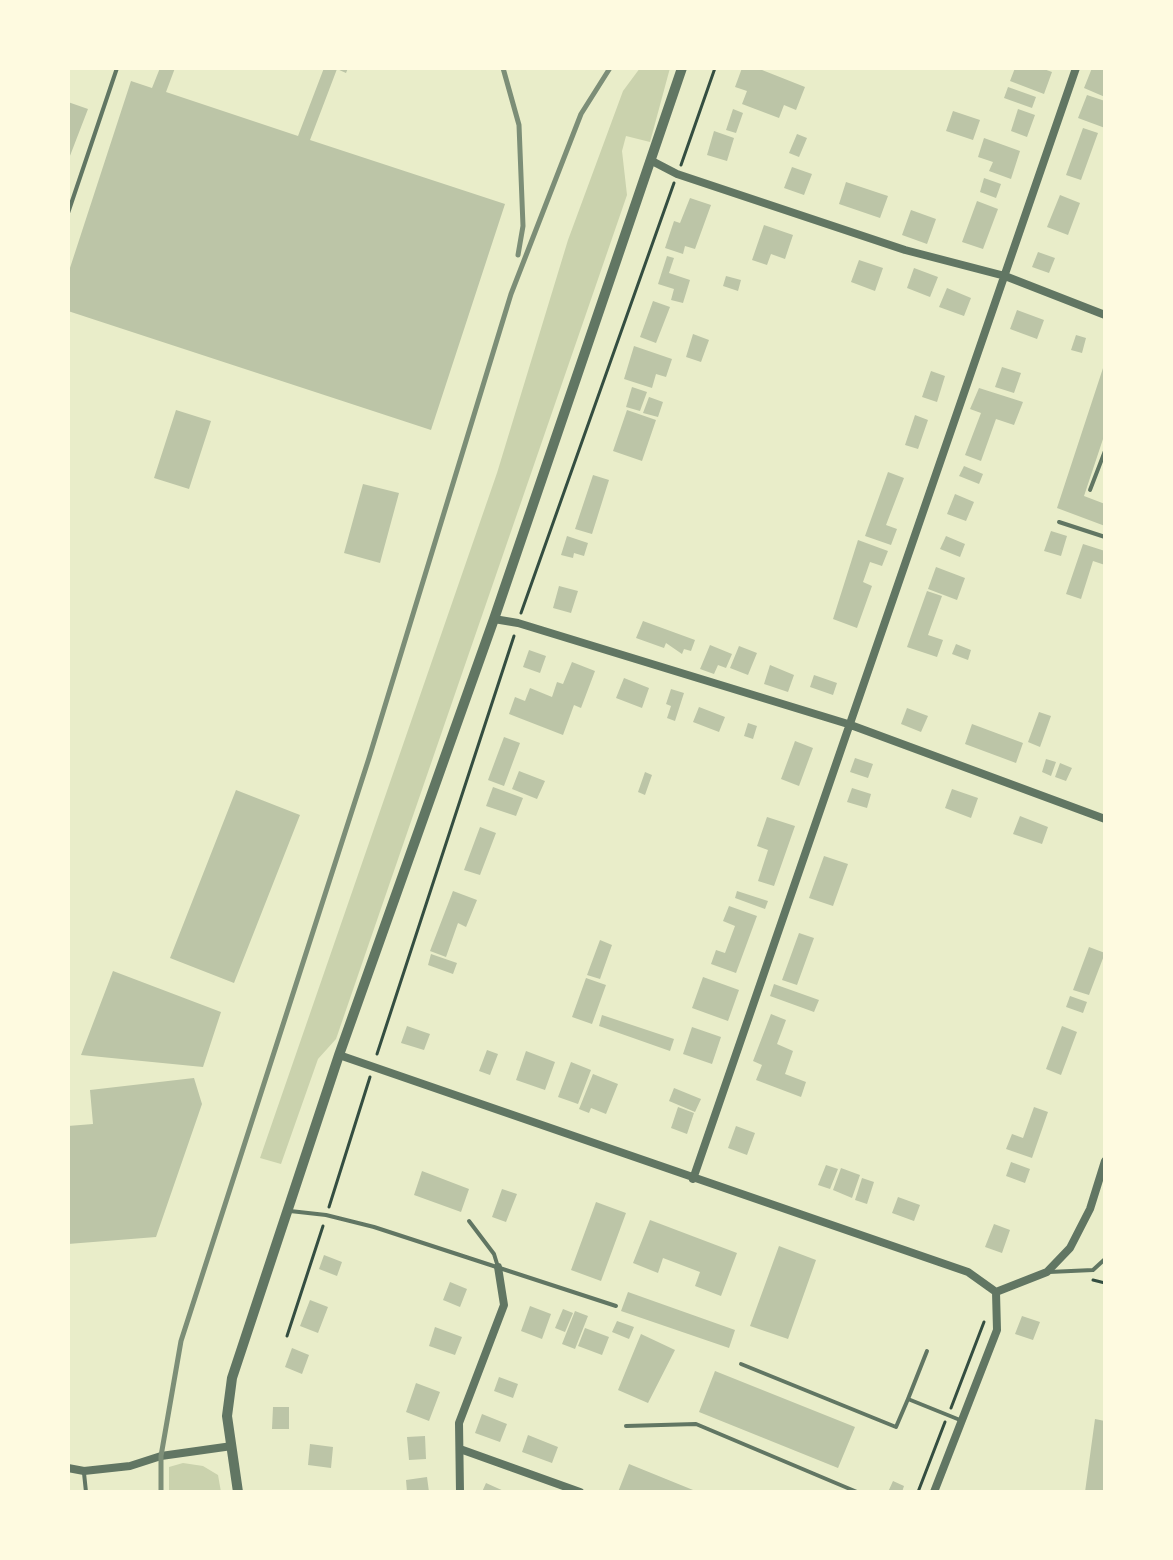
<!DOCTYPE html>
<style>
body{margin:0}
#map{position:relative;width:1173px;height:1560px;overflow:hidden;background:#e9edc9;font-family:Lato,sans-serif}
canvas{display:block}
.frame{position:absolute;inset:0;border:70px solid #fefae0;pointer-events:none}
</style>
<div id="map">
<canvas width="1173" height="1560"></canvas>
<div class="frame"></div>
</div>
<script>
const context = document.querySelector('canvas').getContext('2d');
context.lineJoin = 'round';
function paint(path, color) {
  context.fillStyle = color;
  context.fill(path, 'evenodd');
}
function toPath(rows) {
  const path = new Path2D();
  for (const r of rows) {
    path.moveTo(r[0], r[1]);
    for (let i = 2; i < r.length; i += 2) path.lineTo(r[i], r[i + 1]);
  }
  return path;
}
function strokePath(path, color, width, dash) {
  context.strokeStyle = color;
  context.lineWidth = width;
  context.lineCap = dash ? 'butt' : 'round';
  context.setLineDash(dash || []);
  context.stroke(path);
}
paint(toPath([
 [640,68,670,68,650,142,626,136,622,151,627,195,336,1039,318,1059,281,1164,260,1158,497,473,568,240,623,91],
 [183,1463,203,1466,218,1475,221,1492,169,1492,169,1467]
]), '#cad2ad');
paint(toPath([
 [160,68,175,68,166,92,298,136,324,68,348,68,346,73,337,69,310,140,505,204,431,430,68,311,68,274,131,81,152,88],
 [742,68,757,68,805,87,796,110,784,105,779,118,742,104,747,91,735,87],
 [1015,68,1041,68,1052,72,1044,94,1010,81],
 [1092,68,1105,68,1105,97,1084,88],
 [1008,87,1036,97,1032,108,1004,98],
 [1087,95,1105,101,1105,128,1078,118],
 [68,102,88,109,68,161],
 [733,109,743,113,736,133,726,130],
 [1018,109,1035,115,1027,137,1011,131],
 [953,111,980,120,973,140,946,131],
 [1083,128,1098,133,1081,180,1066,175],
 [714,131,734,138,727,161,707,155],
 [797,134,807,138,799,157,789,153],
 [984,138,1020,151,1011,179,989,171,993,162,978,157],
 [792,167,812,174,804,195,784,188],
 [984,178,1001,184,996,198,980,192],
 [846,182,888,196,880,218,839,204],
 [1060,195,1080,203,1068,235,1047,227],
 [690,198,711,205,695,249,685,246,683,254,665,248,674,221,680,223],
 [977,201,998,209,983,249,962,242],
 [911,210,936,219,927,244,902,235],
 [764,225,793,235,785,259,771,254,767,265,752,260],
 [1038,252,1055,258,1049,273,1032,267],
 [667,256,674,258,669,273,690,280,683,303,671,300,674,289,658,284],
 [859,260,883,268,875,291,851,282],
 [914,268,938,277,930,297,907,288],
 [726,276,741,280,738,291,723,286],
 [947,288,971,298,964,316,939,307],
 [653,301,670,307,656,343,640,337],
 [1017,310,1044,320,1037,339,1010,329],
 [693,334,709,340,701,362,686,357],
 [1076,335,1086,338,1082,353,1071,350],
 [634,346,672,359,666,377,656,374,652,388,624,379],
 [1104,365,1105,433,1084,496,1105,504,1105,526,1057,508],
 [1002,367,1021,373,1014,393,995,387],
 [931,371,945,376,937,402,922,397],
 [632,387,647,392,640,411,626,407],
 [979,388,1023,402,1014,425,996,419,981,461,965,455,981,413,970,409],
 [649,397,663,402,658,417,643,413],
 [176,410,211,421,189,489,154,478],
 [627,410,656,420,642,461,613,451],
 [915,415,928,420,918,449,905,445],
 [964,466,983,474,979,484,959,476],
 [888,472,904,478,886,525,897,529,891,545,865,536],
 [593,475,609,480,592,534,575,529],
 [363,484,399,493,380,563,344,553],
 [955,494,974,502,966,521,947,514],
 [1051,531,1067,536,1061,556,1044,551],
 [567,536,588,543,584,556,574,553,573,558,561,555],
 [946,536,965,544,960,557,940,549],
 [858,540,888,551,882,566,870,562,863,582,872,586,857,628,833,619],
 [1083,544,1105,551,1105,565,1093,561,1081,599,1066,594],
 [936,567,965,578,957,600,928,589],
 [559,586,578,591,571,613,553,608],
 [927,591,942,596,928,635,943,640,937,657,907,647],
 [643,621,695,640,691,651,684,649,682,654,666,643,664,648,636,638],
 [956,644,971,650,968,660,952,654],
 [710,645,732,654,726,668,718,665,714,674,700,669],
 [739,646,757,653,748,675,730,668],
 [529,650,546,656,540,673,523,667],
 [572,662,595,671,581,708,574,705,563,735,509,714,515,697,525,701,530,688,552,697,557,682,563,684],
 [770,665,794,675,788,692,764,684],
 [814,675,837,683,833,695,810,687],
 [624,678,649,688,642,708,616,698],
 [671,689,684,693,675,721,667,718,671,706,666,704],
 [699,707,725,717,719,732,693,722],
 [907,708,928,716,921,732,901,724],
 [1039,712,1051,716,1040,747,1028,742],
 [748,723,757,726,753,739,744,736],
 [972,724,1023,743,1016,763,965,744],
 [504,737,520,743,504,786,488,780],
 [795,741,813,748,799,786,781,779],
 [855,758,873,764,868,778,850,772],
 [1046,759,1056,762,1051,776,1042,772],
 [1060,763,1072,768,1066,781,1055,777],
 [519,771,545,781,537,799,512,789],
 [645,772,652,775,645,795,638,792],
 [493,787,523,798,516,816,486,806],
 [852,788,871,794,867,808,847,802],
 [952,789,978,798,971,818,945,808],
 [236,790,300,815,234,983,170,958],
 [1020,816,1048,827,1042,844,1013,834],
 [767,817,795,826,774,886,758,881,768,850,757,846],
 [480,827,496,833,480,875,464,870],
 [824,856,848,864,833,906,809,898],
 [453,891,477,900,466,927,458,923,446,957,430,951],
 [737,891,768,901,765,909,735,898],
 [729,906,757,916,736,973,711,964,716,950,725,953,735,926,723,921],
 [799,933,814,938,797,985,782,980],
 [600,940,612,945,600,979,587,975],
 [1089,947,1105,953,1089,995,1073,990],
 [431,954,457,963,453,974,428,965],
 [113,971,221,1012,203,1067,81,1055],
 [703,977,739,990,728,1021,692,1008],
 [586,978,606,985,592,1024,572,1017],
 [774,984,819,1000,814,1012,770,996],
 [1070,996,1087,1002,1083,1013,1066,1007],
 [771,1014,786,1020,777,1044,793,1051,785,1074,806,1082,801,1097,756,1080,762,1065,753,1061],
 [602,1015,674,1039,670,1051,599,1026],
 [407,1026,430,1034,424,1050,401,1043],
 [1062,1026,1077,1032,1061,1075,1046,1069],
 [692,1027,721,1037,712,1064,683,1054],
 [487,1050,498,1054,490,1075,479,1071],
 [526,1051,555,1062,545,1090,516,1080],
 [571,1062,591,1070,578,1104,558,1097],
 [593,1074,618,1084,606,1114,591,1108,589,1113,579,1109],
 [194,1078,202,1104,156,1237,68,1244,68,1126,93,1124,90,1090],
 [674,1088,701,1099,695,1112,669,1101],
 [678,1107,694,1113,687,1134,671,1128],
 [1034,1107,1048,1112,1032,1158,1006,1149,1012,1134,1023,1138],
 [736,1126,755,1133,747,1155,728,1148],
 [1011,1162,1030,1169,1025,1183,1006,1176],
 [826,1165,838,1169,830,1189,818,1185],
 [841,1168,860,1175,852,1198,833,1190],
 [422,1171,469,1189,461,1212,414,1195],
 [862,1178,874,1182,867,1204,855,1200],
 [502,1189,517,1194,506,1222,492,1217],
 [898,1197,920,1205,914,1221,892,1213],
 [596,1202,626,1213,601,1281,571,1270],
 [650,1220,737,1253,721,1296,695,1286,700,1272,663,1258,658,1273,633,1263],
 [994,1224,1010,1230,1002,1253,985,1247],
 [779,1246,816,1260,788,1339,750,1326],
 [324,1255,342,1262,337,1276,319,1269],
 [450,1282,467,1289,460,1307,443,1300],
 [628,1292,735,1330,729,1348,621,1311],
 [310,1300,328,1307,318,1333,300,1326],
 [530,1306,551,1314,542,1339,521,1331],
 [563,1309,573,1313,565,1332,555,1328],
 [575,1311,588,1316,575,1349,562,1344],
 [1022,1316,1040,1322,1033,1340,1015,1334],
 [617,1321,634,1327,629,1339,612,1332],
 [435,1327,462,1337,455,1355,429,1346],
 [585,1328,609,1337,602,1355,578,1346],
 [641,1334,675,1350,648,1403,618,1390],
 [292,1348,309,1355,302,1374,285,1367],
 [715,1371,855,1427,838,1468,699,1412],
 [499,1377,518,1384,513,1398,494,1391],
 [416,1383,440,1392,429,1421,406,1412],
 [273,1407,289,1407,289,1429,272,1429],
 [482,1414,507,1424,500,1442,475,1433],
 [1095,1419,1105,1421,1105,1492,1085,1492],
 [528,1435,558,1447,552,1463,522,1452],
 [425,1436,426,1459,409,1460,407,1437],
 [310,1444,333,1447,331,1468,308,1465],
 [629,1464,698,1492,618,1492],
 [427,1477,429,1492,407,1492,406,1480],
 [893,1481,904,1486,902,1492,888,1492],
 [486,1483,506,1492,482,1492]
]), '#bcc5a7');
strokePath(toPath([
 [681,165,715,68],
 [521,613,674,183],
 [377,1054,514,636],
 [329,1207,370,1077],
 [1093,1280,1105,1283],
 [287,1336,323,1226],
 [951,1408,984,1322],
 [918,1492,945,1422]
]), '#344e41', 3);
strokePath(toPath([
 [68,213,117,68],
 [1090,490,1105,451],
 [1059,522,1105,537],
 [290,1211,326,1215,374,1227,616,1306],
 [469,1221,494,1254,498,1267],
 [1049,1272,1093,1270,1105,1259],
 [927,1351,908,1399,960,1420],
 [741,1364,896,1427,908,1399],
 [626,1426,696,1424,857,1492],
 [84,1473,86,1492]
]), '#617663', 4);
strokePath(toPath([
 [652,161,677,174,905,250,1005,276,1105,315],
 [494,619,518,623,848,724,1105,819],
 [339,1055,968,1272,996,1292],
 [693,1179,1076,68],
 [996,1292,1047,1272,1070,1248,1090,1209,1105,1161],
 [460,1449,580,1492],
 [68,1468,84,1471,130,1466,161,1456,232,1446],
 [460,1492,459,1423,504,1305,498,1267],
 [934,1492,997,1330,996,1292]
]), '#617663', 8);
strokePath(toPath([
 [238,1492,227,1416,232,1378,339,1055,494,619,682,68]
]), '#617663', 10);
strokePath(toPath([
 [503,68,519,125,523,226,518,255],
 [161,1492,161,1456,181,1341,369,758,511,294,581,114,610,68]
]), '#7c8e77', 5);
</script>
